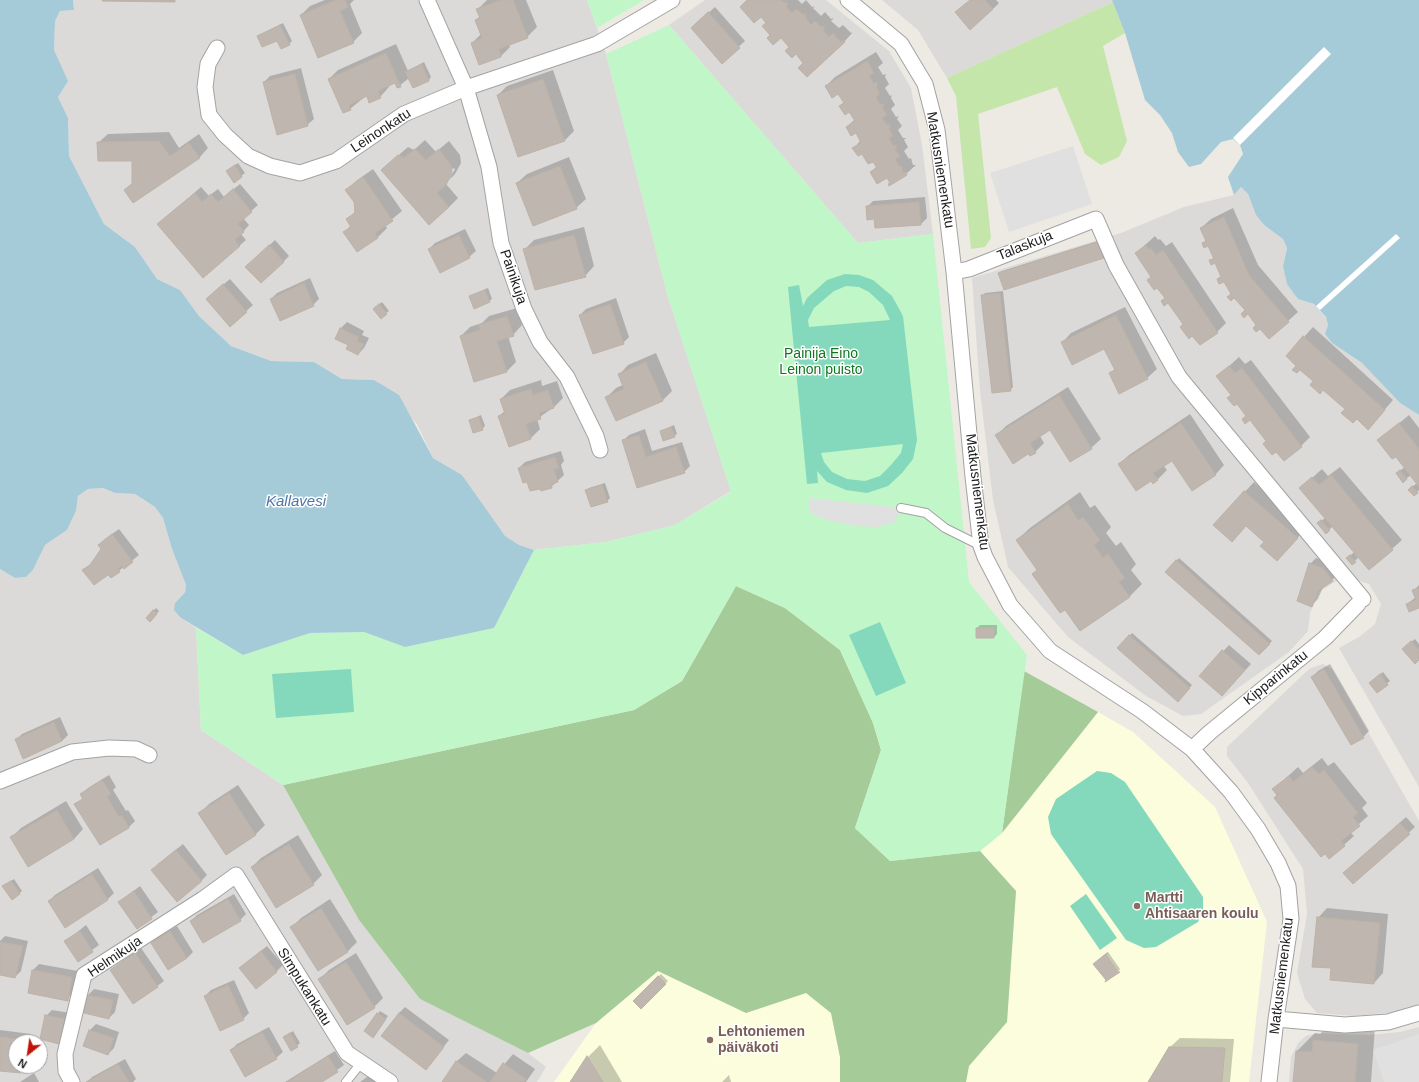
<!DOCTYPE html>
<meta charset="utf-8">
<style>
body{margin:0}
#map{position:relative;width:1419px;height:1082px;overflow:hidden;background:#edeae3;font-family:Helvetica,sans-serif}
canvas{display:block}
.north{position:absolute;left:8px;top:1034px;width:40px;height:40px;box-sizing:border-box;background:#fff;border:1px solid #a4a4a4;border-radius:50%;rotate:210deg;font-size:11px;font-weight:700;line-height:16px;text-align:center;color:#1c1c1c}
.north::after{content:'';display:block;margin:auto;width:14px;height:18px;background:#c01309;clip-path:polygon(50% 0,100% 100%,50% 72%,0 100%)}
</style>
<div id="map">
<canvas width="1419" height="1082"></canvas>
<div class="north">N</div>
</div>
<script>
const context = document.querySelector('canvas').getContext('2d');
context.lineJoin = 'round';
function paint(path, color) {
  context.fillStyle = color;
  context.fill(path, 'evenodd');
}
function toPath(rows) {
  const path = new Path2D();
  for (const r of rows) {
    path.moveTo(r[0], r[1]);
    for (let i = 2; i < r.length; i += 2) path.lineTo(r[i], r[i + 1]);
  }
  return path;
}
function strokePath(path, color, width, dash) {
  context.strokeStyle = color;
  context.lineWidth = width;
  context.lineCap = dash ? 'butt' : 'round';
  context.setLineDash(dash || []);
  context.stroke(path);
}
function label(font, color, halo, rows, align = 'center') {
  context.font = font + ' Helvetica,sans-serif';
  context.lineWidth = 3;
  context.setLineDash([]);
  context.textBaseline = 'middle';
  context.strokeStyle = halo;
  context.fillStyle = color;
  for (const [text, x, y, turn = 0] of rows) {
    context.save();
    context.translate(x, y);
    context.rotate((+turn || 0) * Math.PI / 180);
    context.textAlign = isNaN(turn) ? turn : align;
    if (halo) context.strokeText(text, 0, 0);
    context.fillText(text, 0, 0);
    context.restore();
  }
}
paint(toPath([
 [73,0,587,0,606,54,667,294,731,491,675,525,606,542,534,550,519,545,504,536,462,475,433,458,417,424,374,380,342,379,314,362,271,361,231,346,199,316,180,290,157,279,135,247,104,224,69,156,68,118,58,97,54,50,55,20,60,11,74,10],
 [705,0,826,0,889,51,911,88,922,145,933,234,858,243,669,25],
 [882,0,1112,0,1113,2,947,78,918,30],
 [1241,187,1248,194,1256,215,1264,225,1283,239,1287,248,1283,266,1298,299,1314,304,1326,318,1328,325,1325,334,1332,343,1362,363,1400,403,1419,415,1419,787,1339,648,1359,637,1375,624,1381,604,1369,584,1344,576,1319,592,1310,613,1308,631,1289,652,1201,714,1183,716,1146,696,1068,637,1008,567,993,500,980,391,972,278,1121,233,1184,207,1234,195],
 [103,488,115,493,135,494,155,507,163,518,172,549,186,585,185,591,175,603,181,618,196,628,201,730,283,785,359,920,420,999,528,1053,546,1067,537,1082,0,1082,0,569,15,578,26,577,33,570,45,545,67,530,76,511,78,496,88,489],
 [16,1042,40,1042,40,1066,16,1066],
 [1323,664,1332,669,1419,821,1419,1004,1398,1012,1354,1016,1317,1013,1305,999,1297,973,1307,914,1303,869,1248,783,1227,756,1227,747,1309,669],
 [1419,1027,1419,1082,1289,1082,1291,1057,1298,1043,1306,1036,1317,1033,1369,1035,1400,1032]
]), '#dbdad9');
paint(toPath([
 [1098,712,1133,732,1215,807,1267,922,1249,1082,966,1082,969,1066,1007,1022,1016,891,980,851,1002,833],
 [658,971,746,1013,806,993,831,1012,840,1057,840,1082,554,1082,596,1023]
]), '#fbfddc');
paint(toPath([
 [1113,2,1125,33,1103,46,1127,141,1119,157,1101,165,1085,154,1057,87,978,114,991,238,985,247,971,249,956,96,947,78]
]), '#c4e6aa');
paint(toPath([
 [736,586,785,608,840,650,873,723,881,750,855,828,890,861,980,851,1016,891,1007,1022,969,1066,966,1082,840,1082,840,1057,831,1013,806,993,746,1013,658,971,596,1023,528,1053,420,999,359,920,283,785,634,710,682,681],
 [1024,671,1098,712,1002,833]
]), '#a5cb99');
paint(toPath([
 [587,0,644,0,597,28],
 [669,25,858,243,933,234,969,582,1027,655,1002,833,980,851,890,861,855,828,881,750,873,723,840,650,785,608,736,586,682,681,634,710,283,785,201,730,196,628,243,655,310,633,364,632,405,647,494,628,534,550,606,542,675,525,731,492,667,294,606,54]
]), '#c1f6c8');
paint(toPath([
 [845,274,859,275,873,280,892,296,903,316,917,440,913,459,902,473,888,486,867,493,846,490,827,482,817,471,818,483,807,484,788,287,799,285,803,306,807,298,827,280],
 [846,286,859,287,869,292,883,305,890,320,809,327,808,320,814,308,834,291],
 [903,444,901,453,891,465,880,476,865,481,847,479,832,472,824,462,821,453],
 [880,622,906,683,876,696,849,635],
 [351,669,354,712,276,718,272,674],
 [1097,771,1111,773,1125,782,1203,897,1203,911,1198,922,1156,947,1144,948,1126,940,1051,834,1048,817,1056,799],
 [1086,894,1117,938,1100,950,1070,906]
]), '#84d9bd');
paint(toPath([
 [1073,146,1092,204,1009,232,990,173],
 [809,498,901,508,895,522,878,527,856,526,830,521,810,513],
 [1419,1034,1419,1082,1384,1082,1373,1050]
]), '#e0e0e0');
paint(toPath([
 [0,0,73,0,74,10,60,11,55,21,54,50,68,81,58,97,68,118,69,156,104,224,135,247,157,279,180,290,199,316,231,346,271,361,314,362,342,379,374,380,399,395,433,458,462,475,505,536,519,545,534,550,494,628,405,647,364,632,310,633,243,655,181,618,174,610,175,603,185,592,186,585,172,549,163,518,155,507,135,494,115,493,103,488,88,489,78,496,76,511,67,530,45,545,33,570,26,577,15,578,0,569],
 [1112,0,1419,0,1419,415,1400,403,1362,363,1332,343,1325,334,1328,325,1326,317,1314,304,1298,299,1287,284,1283,266,1287,248,1283,239,1264,225,1256,215,1248,194,1241,187,1234,195,1228,177,1243,154,1240,145,1233,139,1221,142,1201,164,1189,167,1178,152,1172,133,1160,115,1145,100,1125,33]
]), '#a5cbd9');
paint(toPath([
 [1324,47,1331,54,1240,145,1233,138],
 [1396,234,1400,238,1320,310,1316,306]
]), '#fff');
paint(toPath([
 [325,0,354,0,350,4,362,33,353,42,301,15,310,6],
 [487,0,526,0,537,27,527,37,509,44,510,47,501,56,480,64,472,43,481,34,476,20,480,16,477,10],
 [748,0,798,0,802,4,806,0,812,7,815,6,813,8,821,16,825,12,831,19,834,18,831,21,839,28,843,25,851,33,853,32,844,42,805,63,781,37,771,35,767,22],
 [970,0,996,0,999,3,993,9],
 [715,7,745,41,722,62,698,22],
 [283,23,292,41,289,44,277,39,258,36],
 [396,44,408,71,424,62,431,77,429,80,409,78,398,87,395,82,388,85,389,87,380,97,367,95,350,109,329,79,338,70],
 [876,52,883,63,878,67,883,75,886,74,885,77,889,84,885,88,890,96,892,95,891,98,895,105,891,109,896,117,899,116,897,119,902,126,898,130,903,138,906,138,904,140,908,147,904,151,909,159,911,158,913,165,916,165,906,174,889,184,891,182,887,176,871,172,877,166,873,160,854,148,861,140,856,131,847,127,855,119,850,111,840,106,844,102,838,92,826,86,835,77],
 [301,68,314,119,307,125,264,82,270,76],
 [553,70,574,131,565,140,498,95,507,86],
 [169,132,179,148,199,134,208,148,199,158,125,190,133,182,133,160,98,143,108,134],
 [425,140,436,152,449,141,460,155,461,163,455,174,449,180,455,169,453,168,444,185,446,184,458,198,449,207,392,161,408,147,414,150],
 [569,157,586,199,576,208,517,183,527,174],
 [238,163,245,173,234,181,227,171],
 [373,169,402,211,385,225,387,228,378,237,357,251,345,232,351,225,347,219,356,211,355,202,347,190,356,181],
 [240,184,258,205,243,218,249,225,241,234,246,240,203,277,165,218,201,187,209,196,218,189,224,197],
 [925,197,927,218,921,224,875,218,867,207,873,201],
 [1233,208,1258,265,1298,312,1288,321,1246,310,1232,294,1225,281,1218,279,1222,275,1216,262,1210,261,1214,257,1209,245,1203,243,1206,240,1201,228,1211,219],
 [584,227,594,266,585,276,524,250,534,240],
 [465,229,476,251,469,257,429,249,435,243],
 [1155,236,1158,240,1160,239,1166,246,1172,242,1226,323,1217,332,1192,335,1151,277,1136,253],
 [275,240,289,256,283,262,253,261],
 [1101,240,1106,255,1103,257,999,273,1002,271],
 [310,278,319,299,313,305,271,299,277,293],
 [230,279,253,305,230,325,213,293],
 [488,288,492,299,489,301,470,296],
 [1003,291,1013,387,1010,390,982,296,985,293],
 [616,298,629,337,623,343,580,315,586,309],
 [382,302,389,311,386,313,377,306],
 [1125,307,1157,369,1147,378,1110,373,1115,369,1105,348,1062,343,1071,333],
 [517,308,522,325,513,335,508,336,516,362,507,371,475,381,461,336,470,327,482,323,489,316],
 [347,322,364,331,362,335,369,338,364,348,358,354,350,345,336,338,341,328],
 [1313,327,1393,400,1368,429,1287,356],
 [656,353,672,391,663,400,616,420,607,397,616,388,623,385,619,375,628,365],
 [1239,357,1245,364,1251,360,1310,437,1301,446,1267,441,1218,376],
 [541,380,542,386,557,381,563,398,554,407,537,419,540,429,531,438,509,446,499,416,505,411,501,399,510,390],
 [1068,387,1101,439,1091,448,1050,429,1040,436,1044,443,1035,452,997,435,1006,426],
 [1190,414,1224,465,1215,475,1172,459,1163,465,1167,470,1158,479,1119,464,1129,455],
 [481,415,485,426,482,429,470,420],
 [1409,415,1419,428,1419,490,1414,495,1412,487,1417,483,1411,475,1403,481,1397,473,1405,467,1396,456,1379,440],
 [674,425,677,434,674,436,661,431],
 [645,429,652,451,682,442,690,466,684,472,638,487,623,441,629,435],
 [561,451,564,461,561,465,564,475,551,487,540,487,519,468,525,462],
 [1340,467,1402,540,1369,569,1355,552,1354,553,1358,558,1352,563,1348,558,1355,551,1333,526,1326,532,1318,524,1326,517,1301,488,1322,469,1328,476],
 [1254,482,1306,528,1286,551,1265,542,1246,525,1214,525],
 [605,483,610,498,607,501,586,491,589,488],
 [1080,492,1090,508,1095,505,1111,527,1106,533,1116,546,1121,542,1136,564,1131,570,1142,584,1129,597,1038,570,1017,540,1030,528],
 [119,529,139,555,111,577,108,573,84,570,93,562,102,549,105,539],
 [1179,558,1272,641,1259,654,1167,572],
 [1316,558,1329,562,1339,574,1323,587,1318,599,1312,605,1310,564],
 [1419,585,1419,606,1407,604,1416,597,1413,591],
 [156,608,159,611,150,621,147,618],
 [980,625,997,625,997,634,994,637,977,628],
 [1132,633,1192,685,1181,698,1119,648],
 [1415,639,1419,644,1419,659,1406,646],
 [1229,645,1251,664,1228,689,1200,676],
 [1330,664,1369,731,1363,737,1312,677,1318,671],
 [1383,672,1390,681,1377,692,1373,680],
 [60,717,68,735,62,741,16,740,22,734],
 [1322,758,1328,766,1334,762,1367,803,1362,808,1368,816,1350,832,1354,836,1329,858,1274,789,1298,767,1303,773],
 [109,775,116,787,113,790,126,811,128,810,135,821,129,827,100,844,76,804,84,797,82,794,88,788],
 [238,785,265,825,256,834,226,854,199,814,209,804],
 [66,801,83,829,74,839,12,837,21,828],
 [1406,817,1415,827,1353,882,1350,867],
 [298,835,322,875,313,884,252,867,261,858],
 [183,844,207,875,201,881,158,864],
 [98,868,114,893,108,899,65,926,49,901,55,895],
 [14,879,22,891,12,899,6,884],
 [140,886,158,912,137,928,119,902],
 [234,894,246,914,240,920,191,921,197,915],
 [330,899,357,942,348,951,318,969,292,927,301,918],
 [1327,908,1388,914,1383,973,1374,983,1332,968,1318,918],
 [86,925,99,945,78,960,66,941],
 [177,926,193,952,187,958,168,969,152,943,158,937],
 [5,936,28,941,21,971,15,977,0,974,0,941],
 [267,946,283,965,277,971,240,968],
 [141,948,164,981,134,1003,111,970],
 [1108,952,1120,969,1118,972,1098,960],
 [356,953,383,998,374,1007,320,979,329,970],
 [39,964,78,971,73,993,67,999,33,970],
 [661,974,668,981,641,1008,634,1001],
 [234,980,249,1013,243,1019,205,996,211,990],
 [94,989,119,994,115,1012,109,1018,85,1013,88,995],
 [405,1007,449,1040,426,1069,399,1013],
 [52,1010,70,1013,65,1036,59,1042,46,1016],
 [380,1011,388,1016,373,1036,378,1014],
 [1331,1023,1375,1027,1371,1082,1294,1082,1297,1051,1315,1033,1320,1034],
 [96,1024,119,1032,114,1048,108,1054,90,1030],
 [269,1027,283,1052,276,1058,231,1050,237,1044],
 [0,1030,31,1034,30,1042,16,1042,16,1066,27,1066,21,1072,0,1070],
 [293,1031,300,1043,292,1050,287,1035],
 [1180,1038,1234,1039,1230,1082,1149,1082,1170,1047],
 [600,1045,622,1082,571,1082,588,1057],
 [335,1051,344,1065,320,1082,285,1082],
 [466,1053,497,1073,513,1054,535,1069,526,1082,443,1082,456,1062],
 [125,1059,136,1079,133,1082,87,1082,92,1077],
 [34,1073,39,1082,20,1082],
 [370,1075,381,1082,360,1082],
 [729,1075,731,1082,722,1082]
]), '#0003');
const building = toPath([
 [103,0,175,0,175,2,102,1,103,0],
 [336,0,345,0,348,7,340,11,354,43,318,58,300,15,336,0],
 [501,0,513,0,528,38,499,49,501,57,479,65,471,43,482,38,475,20,480,18,476,9,501,0],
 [747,0,781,0,784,3,786,2,788,4,786,6,792,13,797,9,803,15,804,13,806,16,805,17,811,25,815,21,821,27,823,26,825,28,823,30,829,37,833,33,841,42,843,40,845,42,807,77,798,68,803,63,796,54,792,58,785,51,789,47,781,38,773,45,767,38,770,35,762,26,766,23,761,17,754,23,740,7,747,0],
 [970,0,985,0,993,9,970,30,955,12,970,0],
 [708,12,740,48,722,64,691,28,708,12],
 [280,25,290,45,281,49,277,41,262,47,257,36,280,25],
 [386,53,401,87,397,88,395,83,378,91,381,98,369,103,367,96,349,105,351,110,343,113,328,79,386,53],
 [869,60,868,62,874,73,869,76,874,84,876,82,878,85,876,87,880,94,876,97,880,105,883,103,884,106,882,107,887,115,882,118,887,125,889,124,891,127,889,128,893,136,889,138,893,146,896,145,897,148,895,149,900,157,895,159,900,167,902,166,903,173,906,172,907,175,889,186,888,184,890,183,887,178,877,184,870,172,877,168,873,162,868,164,862,154,858,156,852,148,861,143,856,133,851,136,846,127,855,121,849,112,845,115,839,106,844,103,838,94,832,98,825,86,869,60],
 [422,64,429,81,413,88,405,72,422,64],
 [295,74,308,126,277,135,263,82,295,74],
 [543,79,565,141,518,157,497,95,543,79],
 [159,141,170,156,189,143,200,158,133,203,124,190,132,184,132,161,98,161,97,142,159,141],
 [415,149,426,160,439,149,451,165,452,173,446,185,437,193,449,207,429,225,381,170,398,155,404,158,415,149],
 [235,165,242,177,234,183,226,171,235,165],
 [560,166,577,209,533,226,516,183,560,166],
 [363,177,393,221,375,233,378,238,357,252,343,232,351,227,346,219,355,213,354,202,345,190,363,177],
 [233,189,252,212,238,224,244,232,235,240,240,246,203,278,157,224,195,193,202,202,211,194,218,202,233,189],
 [919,202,921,225,875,228,874,219,867,220,866,206,919,202],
 [1224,217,1249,275,1289,322,1269,339,1260,329,1256,332,1253,328,1256,325,1248,314,1244,318,1241,314,1245,310,1234,298,1231,301,1227,297,1231,294,1224,282,1219,284,1217,279,1221,277,1215,263,1211,265,1209,260,1214,259,1208,246,1204,248,1202,243,1206,241,1200,228,1224,217],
 [459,235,470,258,440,273,428,249,459,235],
 [574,235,586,277,535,290,523,249,574,235],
 [1098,242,1104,258,1004,290,998,273,1098,242],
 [269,245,284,262,261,283,245,267,269,245],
 [1146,245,1148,249,1151,248,1156,255,1163,250,1218,333,1200,345,1192,336,1189,339,1180,327,1183,324,1168,303,1164,306,1161,301,1165,298,1157,288,1154,290,1147,280,1151,277,1135,253,1146,245],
 [304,283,314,306,280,321,270,299,304,283],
 [223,284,247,312,230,327,206,299,223,284],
 [485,290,490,302,474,309,469,296,485,290],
 [1000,293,1011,391,992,393,981,295,1000,293],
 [379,304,387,314,381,319,373,309,379,304],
 [610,304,624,344,593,354,579,315,610,304],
 [1116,315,1148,379,1119,394,1109,373,1115,370,1104,349,1072,365,1061,342,1116,315],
 [507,316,514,336,497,341,507,372,474,382,460,336,480,330,478,325,507,316],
 [340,328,359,337,357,341,364,344,358,355,346,349,348,345,335,339,340,328],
 [1303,336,1385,410,1368,430,1357,419,1353,423,1341,413,1345,409,1323,390,1320,394,1310,385,1313,381,1300,370,1297,373,1292,370,1296,366,1286,356,1303,336],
 [646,362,663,401,616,421,605,397,624,389,618,374,646,362],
 [1229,366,1235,373,1242,368,1302,447,1284,461,1276,452,1272,455,1263,444,1266,441,1250,420,1245,424,1242,419,1246,416,1237,404,1234,406,1227,398,1231,395,1216,376,1229,366],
 [531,389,533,395,548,390,554,408,539,413,541,419,526,424,531,439,509,447,498,416,505,414,500,399,531,389],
 [1059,395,1092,449,1070,462,1050,430,1030,443,1036,453,1030,456,1028,454,1013,464,995,435,1059,395],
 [479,417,483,430,473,433,469,420,479,417],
 [1181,423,1216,475,1192,491,1172,461,1153,473,1158,480,1153,484,1151,481,1136,491,1118,464,1181,423],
 [1399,423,1419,449,1419,487,1396,457,1392,459,1377,440,1399,423],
 [671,427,675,437,663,441,660,431,671,427],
 [639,435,646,457,676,447,685,473,637,488,622,440,639,435],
 [555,457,559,468,554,469,558,482,551,484,552,488,541,491,540,489,530,491,527,482,523,483,518,468,555,457],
 [1400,470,1407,479,1403,483,1396,473,1400,470],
 [1331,475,1393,550,1369,570,1299,488,1312,477,1319,485,1331,475],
 [602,485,608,502,591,507,585,490,602,485],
 [1412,486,1418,493,1414,496,1408,490,1412,486],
 [1244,491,1298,538,1277,561,1260,546,1264,542,1246,526,1232,542,1213,525,1244,491],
 [1068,504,1078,520,1083,517,1100,540,1094,545,1103,558,1108,554,1125,578,1119,582,1130,597,1080,631,1065,610,1060,613,1032,574,1037,570,1016,540,1068,504],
 [1321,520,1330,530,1326,534,1317,523,1321,520],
 [112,534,133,562,124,569,122,566,118,569,120,572,111,578,108,575,94,585,82,570,90,565,101,549,98,545,112,534],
 [1350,555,1356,562,1352,565,1346,558,1350,555],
 [1176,560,1270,644,1259,655,1165,572,1176,560],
 [1309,563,1323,568,1333,581,1318,591,1312,607,1297,601,1309,563],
 [1419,588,1419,608,1409,612,1406,604,1416,600,1412,590,1419,588],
 [153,610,157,614,150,622,146,618,153,610],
 [994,627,994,638,976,638,976,628,994,627],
 [1129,635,1190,688,1178,702,1117,648,1129,635],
 [1411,641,1419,650,1419,660,1415,664,1402,649,1411,641],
 [1222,650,1245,670,1222,696,1199,676,1222,650],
 [1324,669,1364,738,1351,745,1311,677,1324,669],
 [1380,674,1388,685,1377,693,1369,683,1380,674],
 [54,722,62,741,23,759,15,739,54,722],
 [1312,767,1319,774,1324,770,1358,813,1353,817,1360,826,1341,841,1345,846,1329,859,1325,854,1321,857,1274,798,1277,795,1272,789,1289,776,1293,782,1312,767],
 [102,780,111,794,107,796,119,817,122,815,129,828,100,845,74,804,83,799,80,794,102,780],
 [229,793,256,835,226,855,198,813,229,793],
 [57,810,74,839,28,867,10,837,57,810],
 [1400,823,1410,834,1353,884,1343,873,1400,823],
 [289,844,314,885,276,908,251,867,289,844],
 [176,850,202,881,177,902,151,870,176,850],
 [92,874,108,900,65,928,48,901,92,874],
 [11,881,20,894,12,900,2,886,11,881],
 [134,891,152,919,137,929,118,902,134,891],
 [228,899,241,921,203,943,190,921,228,899],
 [321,908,348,952,318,971,290,927,321,908],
 [1317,917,1380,923,1374,984,1330,980,1331,968,1312,967,1317,917],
 [80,931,93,952,78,962,64,941,80,931],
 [170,931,187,958,168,970,151,943,170,931],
 [0,942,23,946,15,978,0,975,0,942],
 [261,951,277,972,256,989,239,968,261,951],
 [135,953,158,987,133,1004,110,970,135,953],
 [1107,953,1106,955,1118,972,1120,972,1105,982,1106,980,1093,964,1107,953],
 [346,962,375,1008,347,1025,318,979,346,962],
 [32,970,72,977,68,1001,28,993,32,970],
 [658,976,666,984,641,1009,633,1001,658,976],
 [228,985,244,1020,220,1031,204,996,228,985],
 [87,995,113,1000,109,1019,84,1013,87,995],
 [377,1013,386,1019,373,1038,364,1031,377,1013],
 [399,1013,444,1047,426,1070,381,1036,399,1013],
 [45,1015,65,1019,59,1044,40,1039,45,1015],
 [89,1030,114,1038,108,1055,83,1046,89,1030],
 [262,1032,277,1059,245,1077,230,1050,262,1032],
 [290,1033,298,1047,291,1051,283,1037,290,1033],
 [0,1037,25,1040,25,1042,16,1042,16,1066,22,1066,21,1073,0,1071,0,1037],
 [1313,1040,1358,1044,1355,1082,1293,1082,1296,1051,1312,1052,1313,1040],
 [1169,1047,1225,1048,1222,1082,1148,1082,1169,1047],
 [328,1056,338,1072,322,1082,287,1082,328,1056],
 [587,1056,603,1082,570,1082,587,1056],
 [456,1061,487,1082,442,1082,456,1061],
 [503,1063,526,1079,524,1082,490,1082,503,1063],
 [118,1064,129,1082,86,1082,118,1064]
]);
paint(building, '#beb6af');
strokePath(building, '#beb2a6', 1);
const lane = toPath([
 [901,508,926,513,945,528,981,546],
 [346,1082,361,1063]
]);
const street = toPath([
 [427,0,466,88,489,167,501,243,524,309,540,342,567,377,596,436,600,450],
 [848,0,901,44,925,84,937,130,954,272,973,477,981,546,985,557,1010,605,1050,651,1142,711,1192,749,1231,792,1258,829,1278,863,1288,886,1291,919,1276,1019,1269,1082],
 [217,48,208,64,205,87,209,115,225,135,248,156,270,166,300,173,336,161,404,114,466,88,597,44,672,0],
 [954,272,969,269,1096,219,1116,265,1179,377,1363,599],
 [1192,749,1209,733,1325,638,1358,604],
 [0,781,72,752,109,748,136,749,149,755],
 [1276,1019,1345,1025,1388,1022,1419,1013],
 [72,1082,66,1071,65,1054,84,975,203,899,236,875,347,1053,390,1082]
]);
strokePath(lane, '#a3a3a3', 10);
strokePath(street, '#a3a3a3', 17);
strokePath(lane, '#fff', 8);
strokePath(street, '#fff', 15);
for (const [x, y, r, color] of [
 [1137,906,4,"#8d6e63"],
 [710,1040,4,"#8d6e63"]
]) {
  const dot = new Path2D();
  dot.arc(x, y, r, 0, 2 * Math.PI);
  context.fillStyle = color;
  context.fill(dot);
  strokePath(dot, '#fff', 1.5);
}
label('14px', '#1c1c1c', '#fff', [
 ["Leinonkatu",381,131,-33],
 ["Matkusniemenkatu",940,170,81],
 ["Talaskuja",1025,246,-22],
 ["Painikuja",513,277,71],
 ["Matkusniemenkatu",977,492,83],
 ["Kipparinkatu",1276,678,-39],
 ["Helmikuja",115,957,-34],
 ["Matkusniemenkatu",1282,976,-83],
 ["Simpukankatu",304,987,58]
]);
label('14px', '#10751e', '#fff', [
 ["Painija Eino",821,354],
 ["Leinon puisto",821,370]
]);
label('bold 14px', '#785e54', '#fff', [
 ["Martti",1145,898],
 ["Ahtisaaren koulu",1145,914],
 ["Lehtoniemen",718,1032],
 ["päiväkoti",718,1048]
], 'left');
label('italic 15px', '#4e76a7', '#fff', [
 ["Kallavesi",296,502]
]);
</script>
